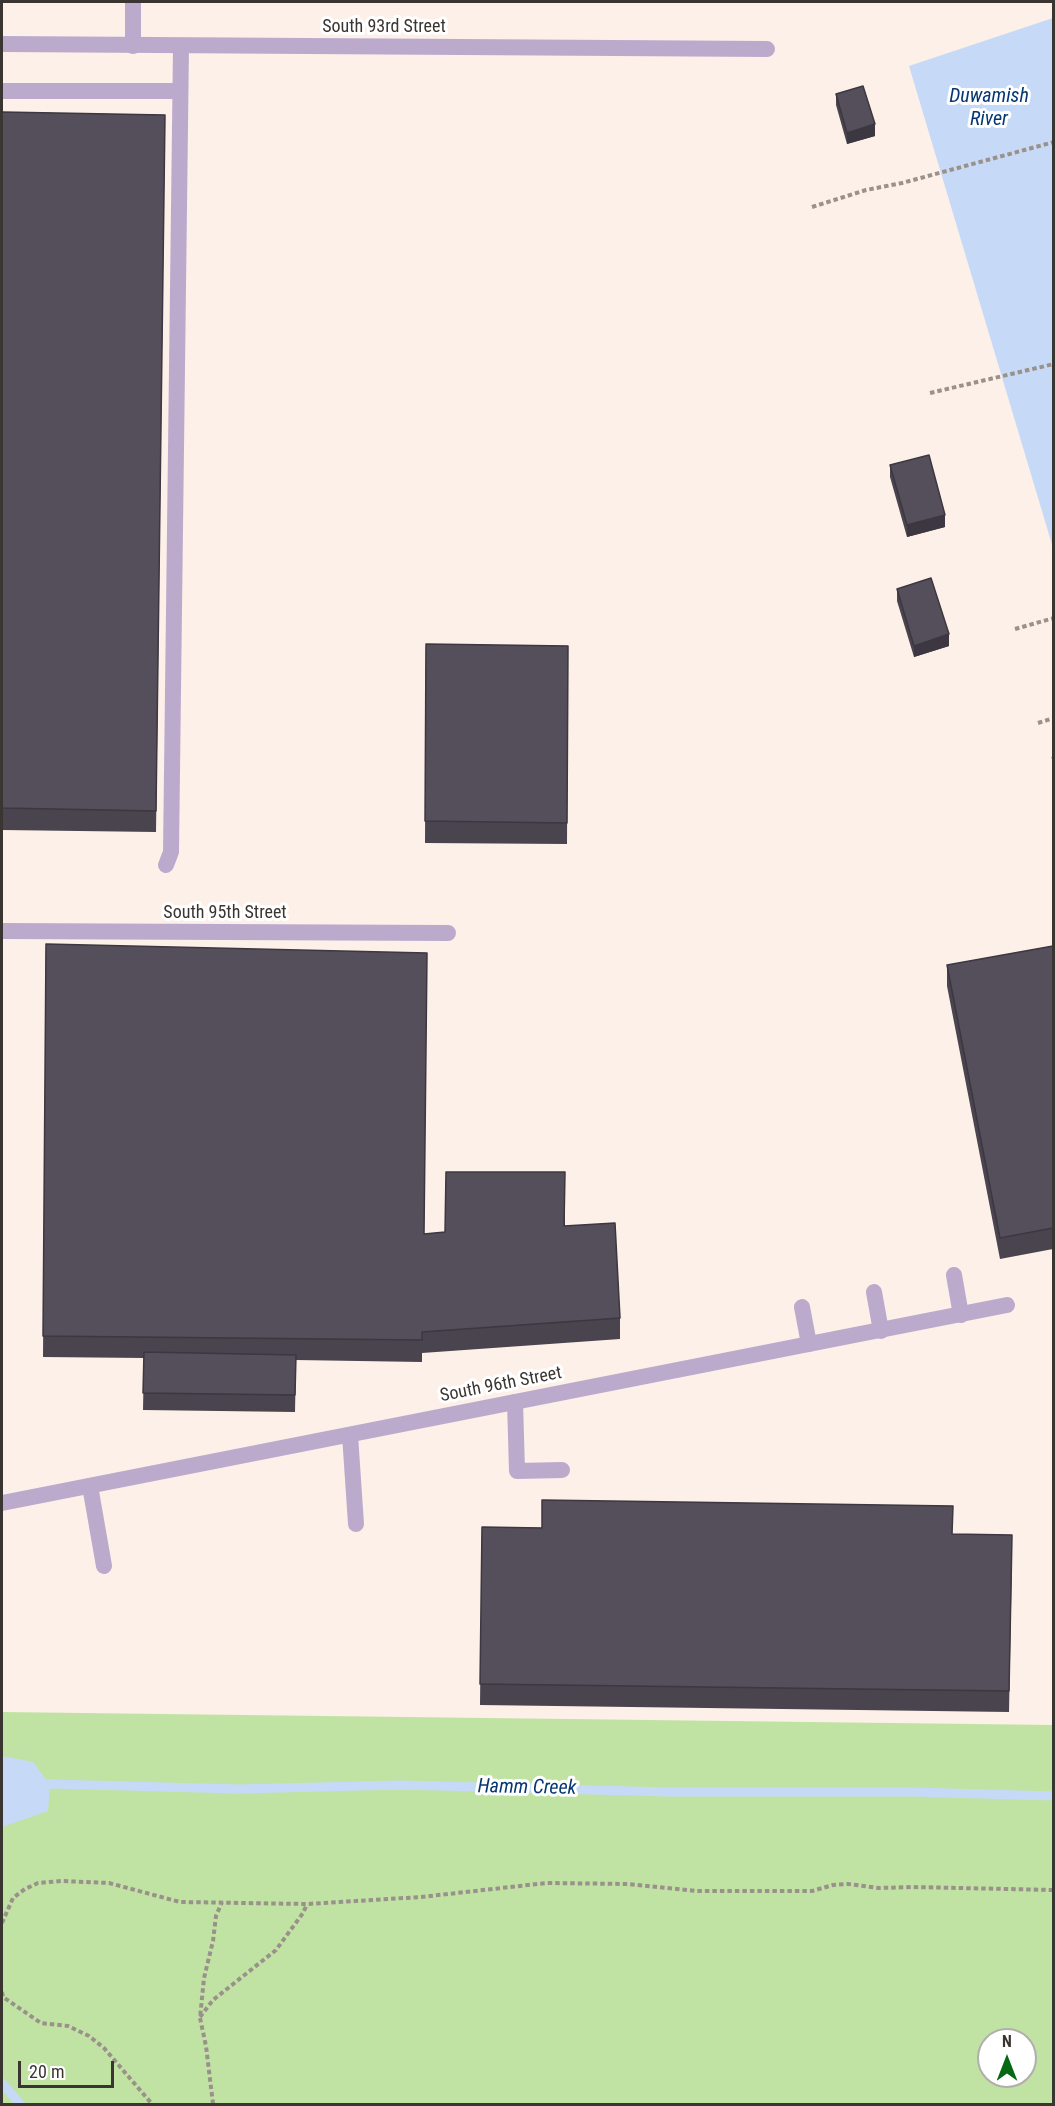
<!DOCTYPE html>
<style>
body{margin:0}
#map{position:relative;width:1055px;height:2106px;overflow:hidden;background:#fdf0e8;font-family:"Roboto Condensed",sans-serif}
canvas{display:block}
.frame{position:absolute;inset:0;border:3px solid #3b3531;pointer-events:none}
.north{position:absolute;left:977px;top:2028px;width:60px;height:60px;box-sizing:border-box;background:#fff;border:2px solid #b1aead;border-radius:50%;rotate:0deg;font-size:16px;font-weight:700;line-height:24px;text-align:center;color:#3b3531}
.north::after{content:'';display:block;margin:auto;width:21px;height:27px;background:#056813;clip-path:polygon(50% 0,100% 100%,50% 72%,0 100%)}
.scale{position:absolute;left:18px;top:2061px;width:96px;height:27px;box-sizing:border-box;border:3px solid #3b3531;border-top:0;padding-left:8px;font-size:18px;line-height:21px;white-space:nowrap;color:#3b3531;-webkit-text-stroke:4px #fff;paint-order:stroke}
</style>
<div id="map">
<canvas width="1055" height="2106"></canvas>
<div class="frame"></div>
<div class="north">N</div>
<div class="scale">20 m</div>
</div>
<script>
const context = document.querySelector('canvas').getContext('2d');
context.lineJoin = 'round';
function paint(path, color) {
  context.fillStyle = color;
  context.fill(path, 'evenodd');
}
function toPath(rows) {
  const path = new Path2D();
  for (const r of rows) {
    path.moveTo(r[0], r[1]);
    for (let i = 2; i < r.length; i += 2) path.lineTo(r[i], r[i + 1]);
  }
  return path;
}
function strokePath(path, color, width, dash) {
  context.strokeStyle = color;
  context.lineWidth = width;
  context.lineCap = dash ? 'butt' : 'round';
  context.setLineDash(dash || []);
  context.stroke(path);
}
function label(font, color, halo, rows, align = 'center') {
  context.font = font + ' "Roboto Condensed",sans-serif';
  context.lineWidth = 6;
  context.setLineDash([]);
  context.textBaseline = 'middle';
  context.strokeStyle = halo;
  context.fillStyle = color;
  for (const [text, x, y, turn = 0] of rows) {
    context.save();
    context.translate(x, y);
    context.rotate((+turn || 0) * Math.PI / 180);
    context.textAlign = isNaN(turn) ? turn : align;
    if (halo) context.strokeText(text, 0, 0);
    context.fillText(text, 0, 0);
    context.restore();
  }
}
paint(toPath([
 [2,1712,1053,1725,1053,2104,2,2104],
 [989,2040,1025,2040,1025,2076,989,2076]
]), '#c0e3a4');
paint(toPath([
 [1053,18,1054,18,1053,548,909,66],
 [2,1756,33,1762,50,1785,48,1811,2,1827]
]), '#c6daf8');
strokePath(toPath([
 [37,1786,50,1784,239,1789,400,1785,670,1792,912,1792,1054,1796],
 [2,2083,20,2104]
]), '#c6daf8', 9);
strokePath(toPath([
 [812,207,866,190,902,183,1054,142],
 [930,393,1054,364],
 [1015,629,1054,618],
 [1038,723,1054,718],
 [1052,759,1054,758],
 [2,1923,13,1898,25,1889,38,1883,61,1881,109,1883,180,1902,307,1904,421,1897,546,1883,628,1884,697,1891,812,1891,833,1885,848,1884,879,1888,912,1887,1054,1890],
 [2,1992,3,1997,41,2023,68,2026,89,2036,104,2048,152,2104],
 [200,2017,213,2000,276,1950,303,1913,307,1904],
 [213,2104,206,2046,200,2018,204,1978,213,1941,216,1916,222,1902]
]), '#9a918b', 4, [4.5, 3]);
strokePath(toPath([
 [133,2,133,46],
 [2,91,180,91],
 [166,865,171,852,181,46],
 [2,931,448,933],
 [954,1275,961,1315],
 [874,1292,881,1331],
 [802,1307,809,1344],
 [515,1402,517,1471,562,1470],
 [350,1435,356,1524],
 [90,1486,104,1566]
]), '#bcaacd', 16);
strokePath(toPath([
 [2,44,767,49],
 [2,1503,1007,1305]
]), '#bcaacd', 16);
paint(toPath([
 [836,94,875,136,847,144,836,105],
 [2,112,165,115,156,832,2,830],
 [890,465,945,527,907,537,890,477],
 [897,589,949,646,914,657,897,601],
 [426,644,568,646,567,844,425,843],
 [46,944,424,1234,445,1232,565,1193,565,1226,620,1318,620,1339,422,1353,422,1362,296,1360,295,1412,143,1410,144,1358,43,1357],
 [1053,946,1053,1249,1000,1259,947,986,947,965],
 [482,1527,953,1534,1012,1556,1009,1712,480,1705]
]), '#49444e');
paint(toPath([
 [875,124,875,136,847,144,847,133],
 [945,515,945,527,907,537,907,525],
 [949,634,949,646,914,657,914,646]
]), '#3c3740');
const building = toPath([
 [863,86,875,124,847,133,836,94,863,86],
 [2,112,165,115,156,811,2,808,2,112],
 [929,455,945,515,907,525,890,465,929,455],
 [931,578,949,634,914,646,897,589,931,578],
 [426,644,568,646,567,823,425,821,426,644],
 [46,944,427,953,424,1234,445,1232,446,1172,565,1172,564,1226,615,1223,620,1318,422,1332,422,1340,43,1336,46,944],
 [1053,946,1053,1228,1000,1238,947,965,1053,946],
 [144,1352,296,1355,295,1395,143,1393,144,1352],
 [542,1500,953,1506,952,1534,1012,1535,1009,1691,480,1684,482,1527,542,1528,542,1500]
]);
paint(building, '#554f5b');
strokePath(building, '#3c3740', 1.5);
label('18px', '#3b3531', '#fff', [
 ["South 93rd Street",384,27],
 ["South 95th Street",225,913],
 ["South 96th Street",501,1385,-11]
]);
label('italic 20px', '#063774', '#fff', [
 ["Duwamish",989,97],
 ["River",989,120],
 ["Hamm Creek",527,1788,1]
]);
</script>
